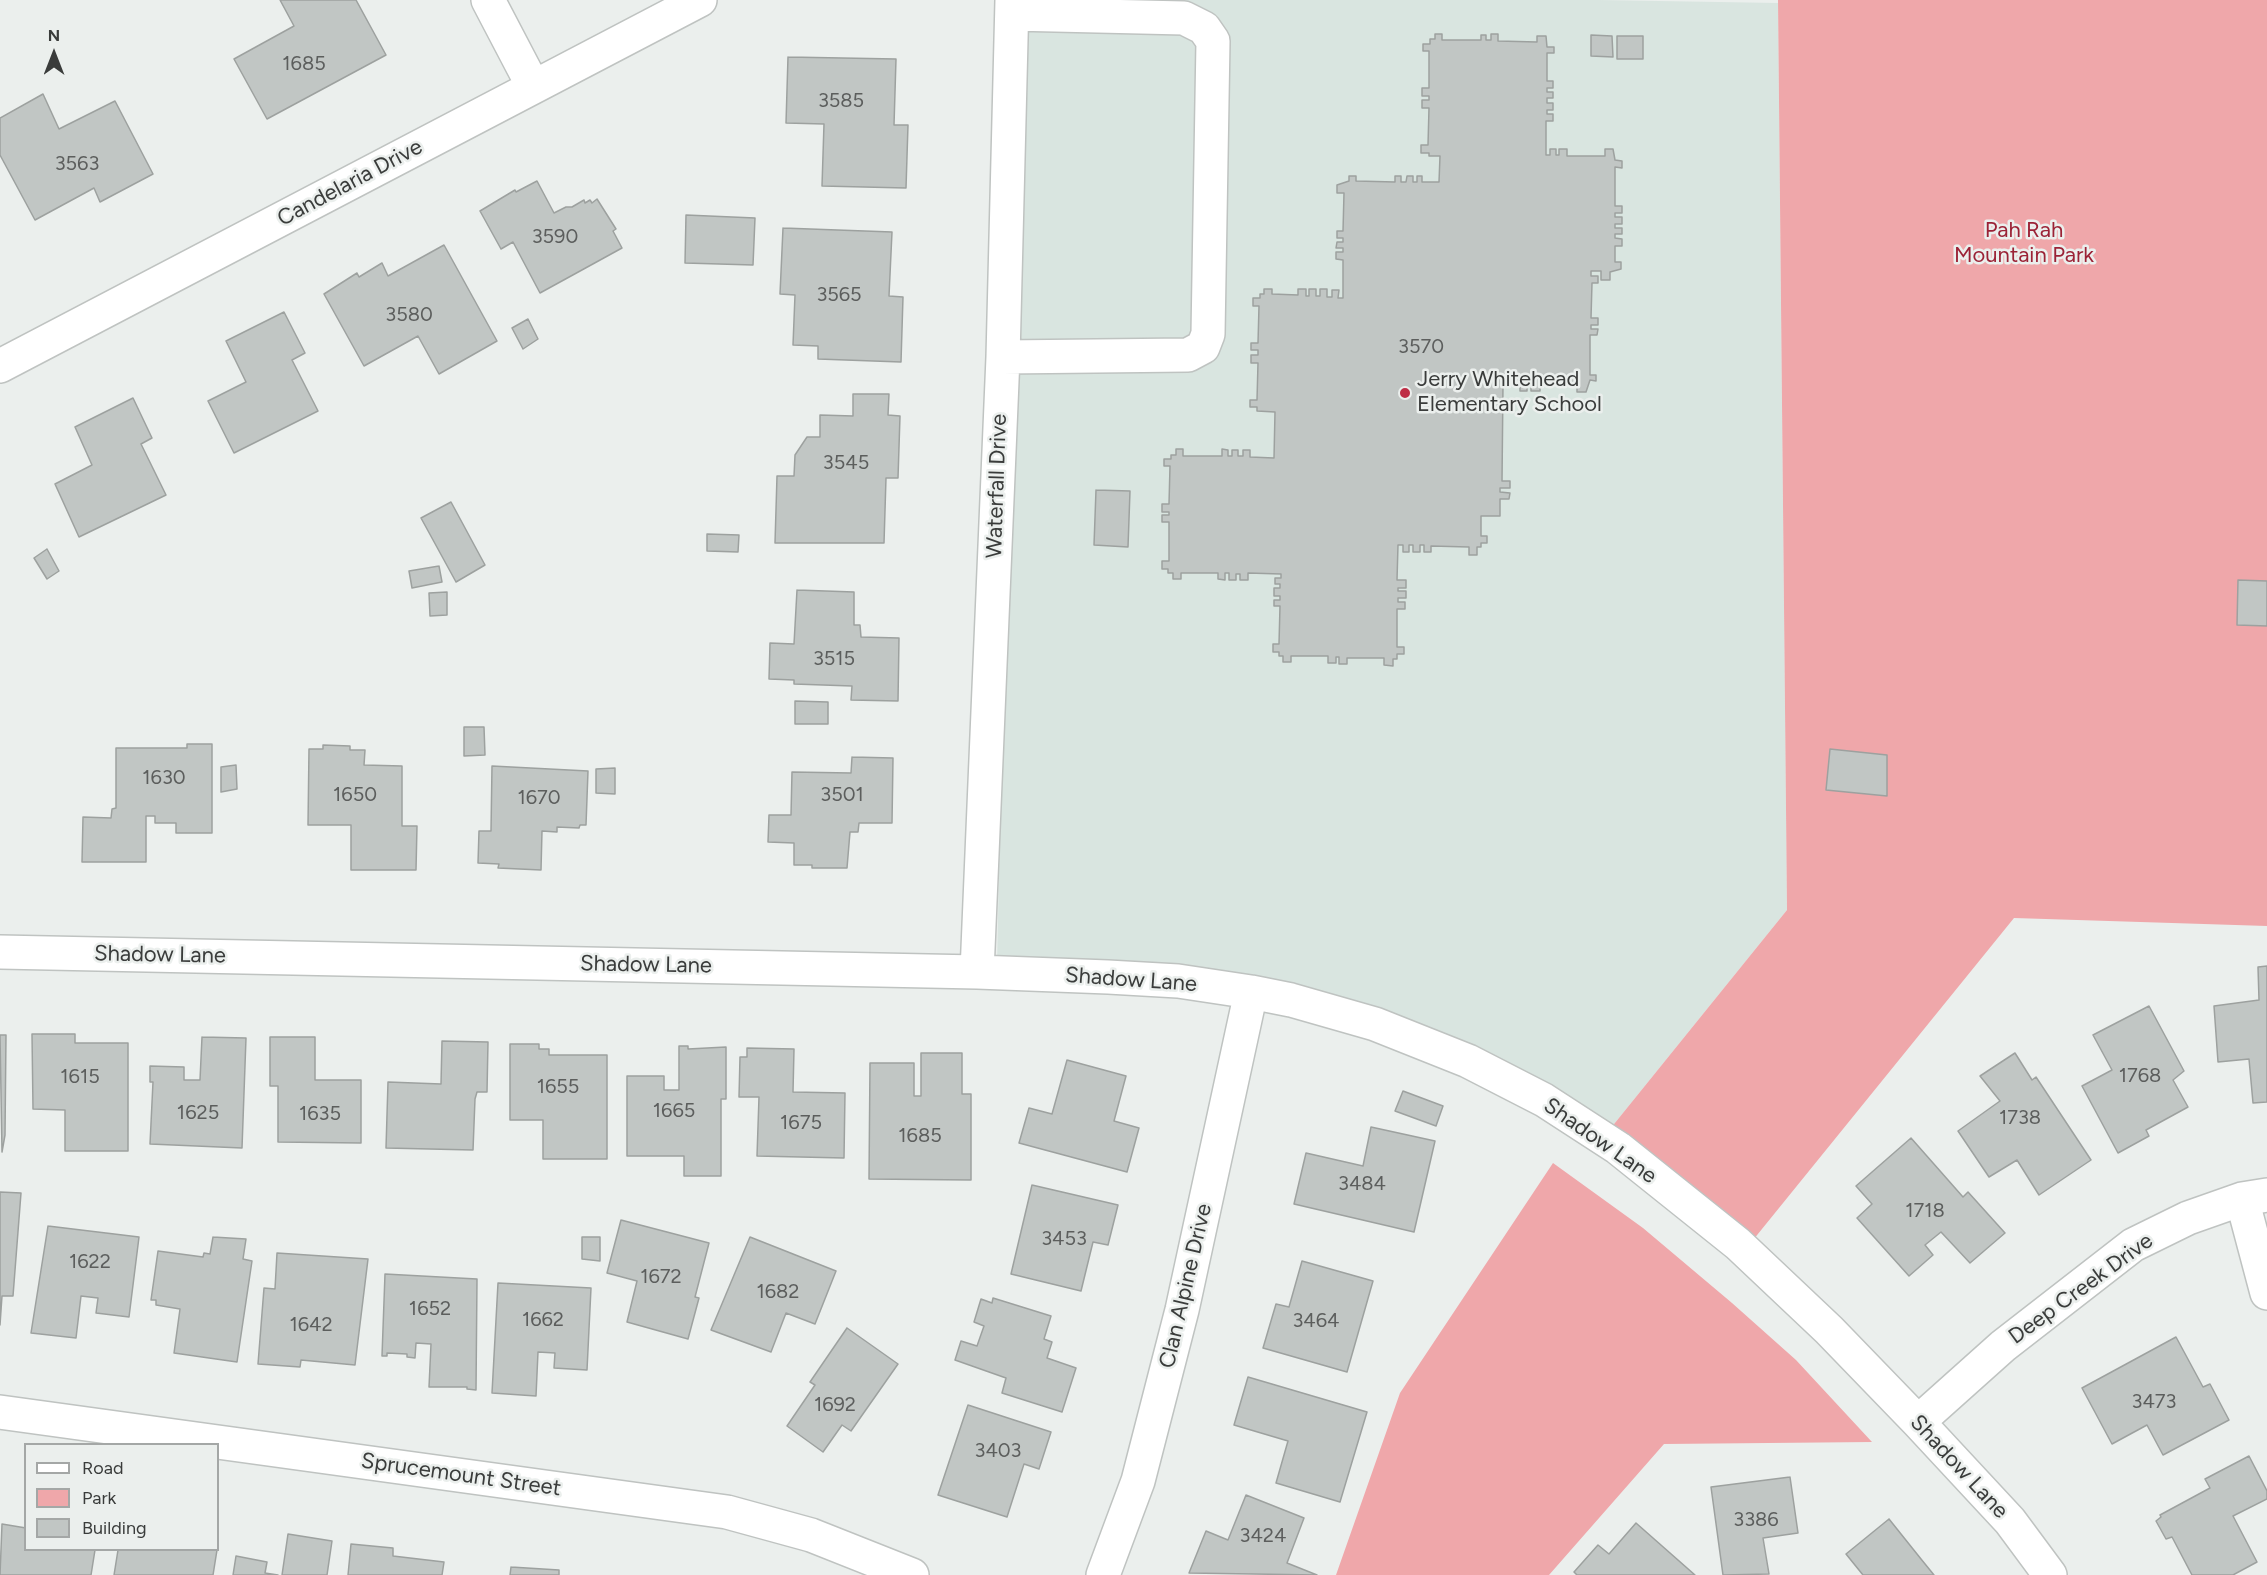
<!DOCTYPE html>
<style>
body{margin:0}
#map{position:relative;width:2267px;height:1575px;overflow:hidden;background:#ebefed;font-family:Figtree,sans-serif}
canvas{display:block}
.legend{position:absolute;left:24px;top:1443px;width:195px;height:108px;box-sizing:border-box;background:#ebefed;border:2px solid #a4a7a6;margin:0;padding:8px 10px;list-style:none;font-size:18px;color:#3a3c3b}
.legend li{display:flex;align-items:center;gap:12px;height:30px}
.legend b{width:30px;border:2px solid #a4a7a6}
.north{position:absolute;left:24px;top:24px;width:60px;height:60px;-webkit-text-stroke:4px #ebefed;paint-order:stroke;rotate:0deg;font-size:16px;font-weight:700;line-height:24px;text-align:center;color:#3a3c3b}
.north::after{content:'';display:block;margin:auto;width:21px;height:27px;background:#3a3c3b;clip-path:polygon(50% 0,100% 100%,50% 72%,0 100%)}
</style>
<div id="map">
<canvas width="2267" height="1575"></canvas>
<ul class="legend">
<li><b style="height:8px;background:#fff"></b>Road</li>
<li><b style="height:16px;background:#efa7aa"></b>Park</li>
<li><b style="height:16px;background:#c1c6c4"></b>Building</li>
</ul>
<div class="north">N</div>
</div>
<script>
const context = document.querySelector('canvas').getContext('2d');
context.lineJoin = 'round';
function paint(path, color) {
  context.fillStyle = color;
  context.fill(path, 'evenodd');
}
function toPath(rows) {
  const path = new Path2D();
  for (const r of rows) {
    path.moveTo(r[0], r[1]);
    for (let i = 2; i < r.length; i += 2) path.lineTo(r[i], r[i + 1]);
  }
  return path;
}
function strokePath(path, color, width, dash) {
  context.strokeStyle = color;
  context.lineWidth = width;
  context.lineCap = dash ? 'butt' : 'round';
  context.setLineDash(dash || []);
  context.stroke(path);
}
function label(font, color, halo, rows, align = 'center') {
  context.font = font + ' Figtree,sans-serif';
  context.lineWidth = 5;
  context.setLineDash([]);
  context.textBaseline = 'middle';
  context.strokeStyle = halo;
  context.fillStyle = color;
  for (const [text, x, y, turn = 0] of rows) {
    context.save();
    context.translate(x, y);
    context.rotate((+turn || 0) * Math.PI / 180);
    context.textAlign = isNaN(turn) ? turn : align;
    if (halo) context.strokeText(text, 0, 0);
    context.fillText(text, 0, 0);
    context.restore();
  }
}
paint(toPath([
 [1018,0,1599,0,1778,3,1787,910,1606,1134,1430,1035,997,964]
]), '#d9e5e0');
paint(toPath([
 [1778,0,2267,0,2267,926,2014,918,1749,1245,1606,1134,1787,910],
 [1553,1163,1643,1228,1732,1303,1796,1360,1872,1442,1664,1444,1549,1575,1336,1575,1400,1393]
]), '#efa7aa');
const building = toPath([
 [280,0,356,0,386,55,267,119,234,59,294,26,280,0],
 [1435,34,1442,34,1442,40,1481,40,1481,35,1486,35,1486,40,1491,40,1491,34,1498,34,1498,41,1537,42,1537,36,1546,36,1547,47,1554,47,1554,53,1547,53,1547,81,1553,81,1553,88,1547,88,1547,92,1553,92,1553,98,1547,98,1547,103,1553,103,1553,110,1547,110,1547,114,1553,114,1553,121,1546,121,1546,155,1550,155,1550,149,1556,149,1556,155,1559,155,1559,149,1567,149,1567,156,1605,156,1605,149,1613,149,1615,160,1622,161,1622,168,1615,167,1615,206,1622,206,1622,213,1615,213,1615,217,1622,217,1622,224,1615,224,1615,228,1622,228,1622,234,1615,234,1615,238,1622,239,1622,246,1615,246,1615,262,1621,262,1621,269,1610,272,1610,280,1601,280,1601,271,1591,271,1591,276,1598,276,1598,283,1592,283,1591,318,1598,318,1598,325,1591,325,1591,329,1598,329,1597,335,1590,335,1590,375,1596,375,1596,381,1590,380,1586,392,1577,392,1577,386,1540,385,1540,391,1531,391,1531,385,1527,384,1527,391,1520,391,1520,384,1503,384,1502,481,1510,481,1510,488,1500,488,1500,492,1510,493,1509,499,1500,499,1500,516,1481,516,1481,536,1487,536,1487,543,1481,543,1481,547,1477,547,1477,555,1469,555,1469,547,1431,546,1431,552,1424,552,1424,545,1420,545,1420,552,1413,552,1413,545,1409,545,1409,552,1403,552,1403,545,1398,545,1397,580,1406,580,1406,588,1398,588,1398,591,1406,591,1406,598,1398,598,1398,602,1405,602,1405,609,1397,609,1397,647,1404,647,1404,654,1397,654,1397,659,1393,659,1393,666,1384,665,1384,658,1347,658,1347,664,1339,664,1339,657,1336,657,1336,663,1328,663,1328,656,1291,656,1291,662,1283,662,1283,656,1279,656,1279,652,1273,652,1273,644,1279,644,1280,606,1274,606,1274,600,1280,600,1280,596,1274,596,1274,588,1280,588,1280,584,1275,584,1275,578,1281,578,1281,574,1248,573,1248,580,1240,580,1240,574,1236,574,1236,580,1229,580,1229,573,1225,573,1225,580,1218,579,1218,573,1181,573,1181,579,1173,579,1173,573,1168,573,1168,569,1162,569,1162,561,1169,561,1169,522,1162,522,1162,515,1169,515,1169,512,1162,512,1162,504,1169,504,1170,466,1164,466,1164,459,1171,459,1171,455,1176,455,1176,449,1183,449,1183,456,1222,456,1222,449,1228,450,1228,456,1232,456,1232,450,1238,450,1238,456,1243,456,1243,450,1250,450,1250,457,1274,458,1275,412,1257,411,1257,407,1250,407,1250,400,1257,400,1258,363,1251,363,1251,355,1258,355,1258,350,1251,350,1251,343,1258,343,1259,306,1253,306,1253,298,1260,298,1260,294,1264,294,1264,289,1272,289,1272,294,1298,295,1298,289,1306,289,1306,296,1309,296,1309,289,1316,289,1316,296,1320,296,1320,289,1327,289,1327,297,1332,297,1332,290,1339,290,1338,298,1343,298,1343,260,1336,259,1336,252,1343,252,1343,248,1336,248,1337,242,1343,242,1343,238,1337,238,1337,231,1343,231,1344,193,1337,193,1337,185,1349,181,1349,176,1356,176,1356,181,1395,182,1395,176,1401,176,1401,182,1406,182,1407,176,1413,176,1413,182,1417,182,1417,176,1422,176,1422,182,1439,182,1440,156,1429,156,1429,153,1421,153,1421,145,1428,145,1429,108,1422,108,1422,100,1429,100,1429,96,1422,96,1422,88,1429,88,1429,51,1423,51,1423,44,1430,44,1430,39,1435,39,1435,34],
 [1591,35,1612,36,1613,57,1591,56,1591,35],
 [1617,36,1643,36,1643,59,1617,59,1617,36],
 [788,57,896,59,894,125,908,125,906,188,822,186,824,124,786,123,788,57],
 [43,94,59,129,115,101,153,174,100,202,94,188,35,220,0,155,0,118,43,94],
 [537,181,554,213,566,207,572,207,584,200,585,203,590,200,592,203,597,199,616,229,613,231,622,248,540,293,513,242,501,249,480,211,515,190,516,192,537,181],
 [686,215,755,218,753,265,685,263,686,215],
 [783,228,892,232,889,296,903,297,901,362,818,359,818,346,793,345,795,295,780,294,783,228],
 [444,245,497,341,439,374,418,336,364,366,324,294,357,273,359,277,382,263,388,276,444,245],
 [284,312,305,353,292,360,318,411,234,453,208,401,246,382,226,341,284,312],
 [528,319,538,339,523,349,512,328,528,319],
 [853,394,889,394,888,415,900,416,898,478,886,478,884,543,775,543,777,476,794,476,795,455,807,437,820,437,820,415,853,416,853,394],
 [133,398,152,438,141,444,166,495,79,537,55,484,92,465,75,427,133,398],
 [1096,490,1130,491,1128,547,1094,545,1096,490],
 [451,502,485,565,456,582,421,518,451,502],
 [707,534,739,535,738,552,707,551,707,534],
 [47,549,59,571,47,579,34,558,47,549],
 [439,566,442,582,412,588,409,571,439,566],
 [2238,580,2267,581,2267,626,2237,625,2238,580],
 [797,590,854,592,854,625,860,625,861,637,899,638,898,701,851,700,852,686,794,684,794,680,769,679,770,643,794,644,797,590],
 [447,592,447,615,430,616,429,593,447,592],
 [795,701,828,702,828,724,795,724,795,701],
 [464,727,484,727,485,755,464,756,464,727],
 [187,744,212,744,212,833,176,833,176,823,155,823,155,816,146,816,146,862,82,862,83,817,111,818,112,809,116,808,116,748,187,748,187,744],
 [323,745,350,746,350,750,365,750,364,765,402,766,402,826,417,826,416,870,351,870,351,825,308,825,309,749,323,749,323,745],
 [1830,749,1887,755,1887,796,1826,790,1830,749],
 [852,757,893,758,892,823,859,823,858,832,850,832,847,868,812,868,812,865,794,865,794,843,768,842,769,815,791,815,792,772,851,773,852,757],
 [236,765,237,789,221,792,221,767,236,765],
 [492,766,588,771,586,825,580,825,579,828,557,827,557,832,542,831,541,870,498,868,499,864,478,863,479,831,491,831,492,766],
 [615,768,615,794,596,793,596,769,615,768],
 [2267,966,2267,1102,2253,1103,2249,1059,2218,1062,2214,1006,2259,1000,2258,967,2267,966],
 [2149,1006,2184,1071,2173,1080,2188,1107,2146,1130,2149,1136,2118,1153,2082,1086,2112,1070,2093,1035,2149,1006],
 [32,1034,75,1034,75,1043,128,1043,128,1151,65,1151,65,1110,33,1109,32,1034],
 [0,1035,6,1035,5,1135,2,1152,0,1035],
 [202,1037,246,1038,242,1148,150,1144,153,1082,150,1082,150,1066,184,1067,184,1080,200,1080,202,1037],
 [270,1037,315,1037,315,1080,361,1080,361,1143,278,1142,278,1086,270,1086,270,1037],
 [442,1041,488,1042,487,1092,477,1092,475,1099,473,1150,386,1148,388,1082,441,1084,442,1041],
 [510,1044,539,1044,539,1049,549,1049,549,1055,607,1055,607,1159,543,1159,543,1120,510,1120,510,1044],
 [679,1046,688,1046,688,1049,726,1047,726,1099,721,1099,721,1176,684,1176,684,1156,627,1156,627,1076,664,1076,664,1090,679,1090,679,1046],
 [747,1048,794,1049,793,1092,845,1093,844,1158,757,1156,759,1097,739,1097,740,1057,747,1057,747,1048],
 [921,1053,962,1053,962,1094,971,1094,971,1180,869,1179,870,1063,914,1063,914,1096,921,1096,921,1053],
 [2015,1053,2032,1080,2036,1077,2091,1160,2039,1195,2017,1160,1989,1177,1958,1131,2000,1101,1980,1076,2015,1053],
 [1067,1060,1126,1076,1114,1121,1139,1128,1127,1172,1019,1143,1029,1108,1052,1114,1067,1060],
 [1403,1091,1443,1106,1436,1126,1395,1111,1403,1091],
 [1371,1127,1435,1141,1414,1232,1294,1204,1306,1153,1363,1166,1371,1127],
 [1911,1138,1963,1197,1968,1192,2005,1233,1970,1263,1941,1232,1925,1245,1933,1255,1909,1276,1857,1218,1872,1204,1856,1186,1911,1138],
 [1032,1185,1118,1205,1108,1245,1093,1242,1081,1291,1011,1274,1032,1185],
 [0,1192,21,1193,13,1296,2,1296,0,1325,0,1192],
 [621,1220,709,1243,695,1297,699,1298,688,1339,627,1322,637,1281,607,1273,621,1220],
 [48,1226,139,1237,129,1317,96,1313,98,1298,81,1296,76,1338,31,1333,48,1226],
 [213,1237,246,1239,243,1259,252,1261,237,1362,174,1353,180,1309,156,1305,156,1300,151,1300,158,1251,203,1257,204,1253,210,1254,213,1237],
 [582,1237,600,1237,600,1261,582,1259,582,1237],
 [750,1237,836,1271,815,1324,786,1313,771,1352,711,1330,750,1237],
 [277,1253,368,1259,355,1365,301,1360,300,1367,258,1364,264,1288,275,1289,277,1253],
 [1302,1261,1373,1281,1347,1372,1263,1348,1276,1304,1289,1307,1302,1261],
 [385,1274,477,1279,476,1390,467,1389,467,1387,429,1387,431,1344,416,1343,415,1358,407,1357,407,1354,387,1353,387,1356,382,1356,385,1274],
 [498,1283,591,1288,587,1370,554,1368,555,1353,538,1352,536,1396,492,1393,498,1283],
 [993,1298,1051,1316,1044,1339,1052,1342,1047,1358,1076,1368,1062,1412,1002,1393,1006,1378,955,1360,961,1341,977,1346,984,1326,974,1322,981,1299,992,1303,993,1298],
 [847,1328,898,1364,851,1431,842,1425,823,1452,787,1426,815,1385,810,1382,847,1328],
 [2176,1337,2203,1387,2210,1384,2229,1420,2163,1455,2147,1425,2112,1444,2082,1388,2176,1337],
 [1248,1377,1367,1412,1340,1502,1276,1483,1288,1441,1234,1425,1248,1377],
 [968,1405,1051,1432,1039,1469,1024,1464,1007,1517,938,1495,968,1405],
 [2249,1456,2267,1491,2267,1499,2233,1516,2257,1562,2233,1575,2192,1575,2172,1537,2166,1539,2156,1521,2161,1517,2160,1515,2210,1488,2205,1479,2249,1456],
 [1790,1477,1798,1533,1763,1538,1769,1574,1723,1575,1711,1487,1790,1477],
 [1246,1495,1304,1518,1287,1563,1317,1575,1189,1573,1206,1531,1228,1540,1246,1495],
 [1889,1519,1921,1559,1934,1575,1863,1575,1846,1554,1889,1519],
 [1636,1523,1695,1575,1577,1575,1574,1572,1598,1545,1609,1554,1636,1523],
 [2,1524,26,1528,26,1550,95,1550,91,1575,0,1575,2,1524],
 [288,1534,332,1541,327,1575,282,1575,288,1534],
 [351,1544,393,1548,393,1556,444,1562,442,1575,348,1575,351,1544],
 [118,1550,217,1550,213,1575,114,1575,118,1550],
 [236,1556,267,1562,265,1573,278,1575,233,1575,236,1556],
 [511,1567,559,1570,559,1575,510,1575,511,1567]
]);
paint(building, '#c1c6c4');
strokePath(building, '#9da19f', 1.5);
const minor = toPath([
 [488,0,533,86],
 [1003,357,1188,355,1203,347,1208,334,1213,41,1204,28,1184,18,1012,14],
 [0,366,700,0],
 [0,952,977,972,1108,977,1178,981,1251,992,1291,1000,1375,1024,1468,1061,1544,1100,1618,1148,1738,1244,1829,1330,1918,1422,2010,1521,2050,1575],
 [977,972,1003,357,1012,0],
 [2242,1199,2267,1293],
 [0,1412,727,1512,811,1535,912,1575],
 [1918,1422,2003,1346,2133,1245,2188,1218,2242,1199,2267,1195],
 [1103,1575,1138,1481,1182,1310,1251,992]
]);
strokePath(minor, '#bfc3c1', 36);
strokePath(minor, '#fff', 33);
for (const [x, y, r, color] of [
 [1405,393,6,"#be2d45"]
]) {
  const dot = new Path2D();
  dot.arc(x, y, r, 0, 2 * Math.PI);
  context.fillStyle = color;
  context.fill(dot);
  strokePath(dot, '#ebefed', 2);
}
label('20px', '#5c5e5d', null, [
 ["1685",304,64],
 ["3585",841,101],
 ["3563",77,164],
 ["3590",555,237],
 ["3565",839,295],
 ["3580",409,315],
 ["3570",1421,347],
 ["3545",846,463],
 ["3515",834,659],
 ["1630",164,778],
 ["1650",355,795],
 ["3501",842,795],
 ["1670",539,798],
 ["1768",2140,1076],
 ["1615",80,1077],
 ["1655",558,1087],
 ["1665",674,1111],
 ["1625",198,1113],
 ["1635",320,1114],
 ["1738",2020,1118],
 ["1675",801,1123],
 ["1685",920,1136],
 ["3484",1362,1184],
 ["1718",1925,1211],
 ["3453",1064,1239],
 ["1622",90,1262],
 ["1672",661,1277],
 ["1682",778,1292],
 ["1652",430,1309],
 ["1662",543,1320],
 ["3464",1316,1321],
 ["1642",311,1325],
 ["3473",2154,1402],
 ["1692",835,1405],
 ["3403",998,1451],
 ["3386",1756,1520],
 ["3424",1263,1536]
]);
label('22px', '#3a3c3b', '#ebefed', [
 ["Candelaria Drive",350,183,-28],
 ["Waterfall Drive",997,486,-88],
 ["Shadow Lane",160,955,1],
 ["Shadow Lane",646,965,1],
 ["Shadow Lane",1131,980,4],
 ["Shadow Lane",1600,1141,35],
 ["Clan Alpine Drive",1186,1286,-77],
 ["Deep Creek Drive",2081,1289,-36],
 ["Shadow Lane",1959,1467,47],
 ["Sprucemount Street",461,1475,8]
]);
label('22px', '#9b2236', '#ebefed', [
 ["Pah Rah",2024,231],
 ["Mountain Park",2024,256]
]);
label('22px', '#3a3c3b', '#ebefed', [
 ["Jerry Whitehead",1417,380],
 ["Elementary School",1417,405]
], 'left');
</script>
